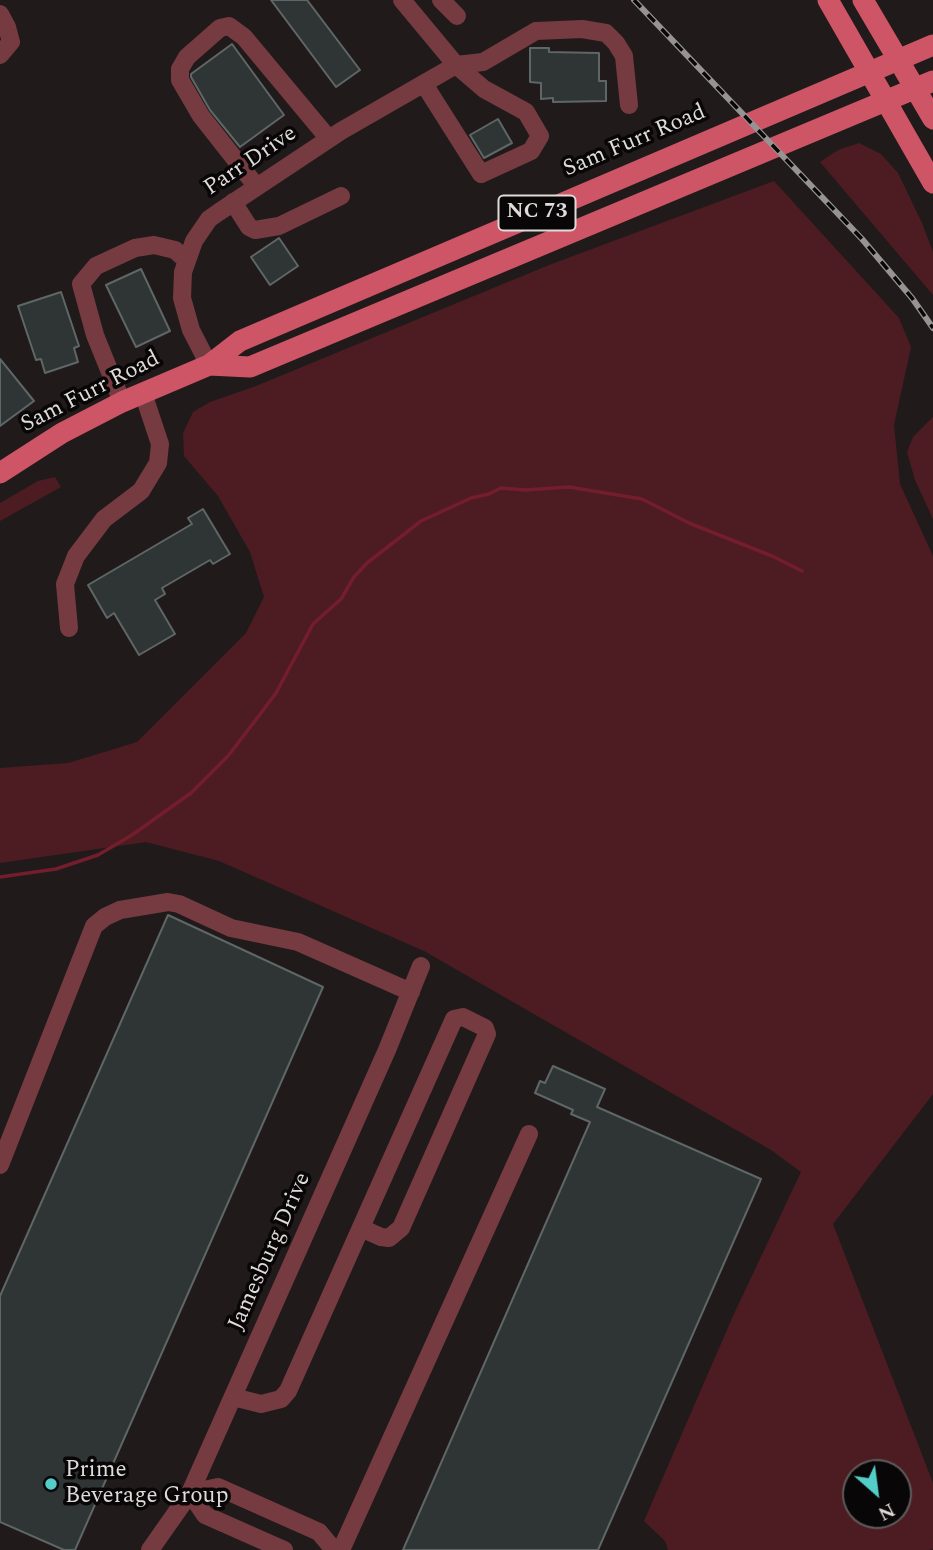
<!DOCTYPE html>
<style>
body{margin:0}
#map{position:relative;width:933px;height:1550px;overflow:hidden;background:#201a1b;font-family:Spectral,serif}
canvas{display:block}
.north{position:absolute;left:842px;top:1459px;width:70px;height:70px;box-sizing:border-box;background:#080606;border:2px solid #5e5b5b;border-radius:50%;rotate:152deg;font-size:19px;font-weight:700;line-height:28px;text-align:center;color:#dfdbdb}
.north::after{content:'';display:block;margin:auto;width:24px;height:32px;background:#54cdc8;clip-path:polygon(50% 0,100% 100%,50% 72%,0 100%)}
</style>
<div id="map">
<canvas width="933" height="1550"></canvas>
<div class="north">N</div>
</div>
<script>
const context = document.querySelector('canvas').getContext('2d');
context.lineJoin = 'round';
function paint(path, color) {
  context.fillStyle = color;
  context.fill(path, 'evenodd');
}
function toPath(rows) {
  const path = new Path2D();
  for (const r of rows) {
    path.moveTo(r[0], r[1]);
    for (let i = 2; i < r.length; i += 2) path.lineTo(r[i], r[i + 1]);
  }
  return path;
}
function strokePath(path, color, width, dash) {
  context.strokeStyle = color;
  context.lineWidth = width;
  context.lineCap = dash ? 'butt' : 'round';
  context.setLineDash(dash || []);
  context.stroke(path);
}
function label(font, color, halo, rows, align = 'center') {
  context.font = font + ' Spectral,serif';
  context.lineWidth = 7;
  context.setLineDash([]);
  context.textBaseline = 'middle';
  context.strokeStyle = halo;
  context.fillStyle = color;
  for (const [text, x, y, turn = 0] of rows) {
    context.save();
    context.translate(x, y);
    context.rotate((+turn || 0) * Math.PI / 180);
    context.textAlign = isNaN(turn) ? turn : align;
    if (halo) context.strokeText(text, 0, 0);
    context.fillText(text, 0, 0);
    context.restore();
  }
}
paint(toPath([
 [859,143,881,154,898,173,922,223,933,252,933,295,820,162,838,150],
 [774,181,899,318,911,347,894,425,900,484,933,556,933,1094,833,1224,933,1483,933,1549,929,1550,668,1550,665,1541,644,1521,733,1316,801,1172,771,1150,424,951,219,861,146,842,0,863,0,768,68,763,137,742,246,633,264,597,250,552,218,496,184,456,183,433,193,412,210,402,256,386,549,265],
 [856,1473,898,1473,898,1515,856,1515],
 [933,417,933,519,915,480,907,452,913,437],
 [55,477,61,487,0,521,0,503,38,481]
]), '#4d1c22');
strokePath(toPath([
 [0,877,56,869,98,855,132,835,191,793,228,756,258,717,276,693,313,624,341,599,354,577,367,563,421,521,471,498,489,494,501,488,525,490,569,487,642,499,689,523,772,556,802,571]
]), '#731d2d', 3.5);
const building = toPath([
 [271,0,307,0,360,70,336,87,271,0],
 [232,44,284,115,240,147,210,110,191,77,191,74,232,44],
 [530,48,549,48,549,52,599,53,599,81,606,81,606,101,553,102,553,98,541,99,541,83,530,82,530,48],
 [498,119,512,143,484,158,470,135,498,119],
 [279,238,298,266,270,285,251,257,279,238],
 [141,269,170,331,136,347,106,285,141,269],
 [61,292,79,346,74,348,78,362,45,373,41,359,36,360,18,306,61,292],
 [0,359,34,401,0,426,0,359],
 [203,509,230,554,213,564,210,560,162,588,165,594,155,600,175,634,139,655,114,613,107,618,88,585,192,524,188,518,203,509],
 [168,915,323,987,75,1550,64,1550,0,1522,0,1296,168,915],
 [553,1066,605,1089,597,1107,761,1179,598,1550,403,1550,590,1122,571,1114,573,1110,535,1093,540,1081,545,1083,553,1066]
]);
paint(building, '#2e3534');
strokePath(building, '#5f6666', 2);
strokePath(toPath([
 [402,0,456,65,484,89,526,112,540,136,531,151,481,174,424,84],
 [441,0,457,16],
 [0,14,7,27,11,42,0,55],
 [257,187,201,116,180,80,180,69,187,57,220,28,229,26,244,37,329,139],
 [233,202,249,227,255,230,279,226,341,196],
 [209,365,191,330,182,298,183,272,194,241,209,219,219,212,341,131,456,65,483,62,536,31,582,29,606,33,616,43,624,56,629,105],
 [122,402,95,335,81,284,96,266,135,248,154,245,175,250,186,260],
 [69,628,65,584,76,556,104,519,141,491,158,463,160,444,143,393],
 [0,1165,94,926,105,917,120,910,168,902,179,904,231,928,298,942,411,992],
 [233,1397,261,1404,281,1399,288,1391,454,1019,463,1017,485,1028,487,1034,401,1228,389,1238,381,1237,361,1228],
 [150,1550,190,1493,387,1050,421,966],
 [284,1550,205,1515,190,1493,218,1487,319,1532,334,1550],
 [341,1550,529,1134]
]), '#753b41', 18);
strokePath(toPath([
 [828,0,933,183],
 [863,0,933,119],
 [209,365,250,367,933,81],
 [0,473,62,433,122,402,209,365,240,341,933,45]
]), '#cd5566', 21);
const rail = toPath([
 [634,0,862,239,912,298,933,328]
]);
strokePath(rail, '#979393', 6);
strokePath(rail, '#080606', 3.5, [10]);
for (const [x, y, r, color] of [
 [51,1484,7,"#54cdc8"]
]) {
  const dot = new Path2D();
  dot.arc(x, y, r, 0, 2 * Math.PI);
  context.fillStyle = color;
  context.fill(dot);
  strokePath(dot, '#080606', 2.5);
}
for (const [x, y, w] of [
 [537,213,77]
]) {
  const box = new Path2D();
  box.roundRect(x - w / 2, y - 17.5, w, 35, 5);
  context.fillStyle = '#080606';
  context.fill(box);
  strokePath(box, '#dfdbdb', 2);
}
label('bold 21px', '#dfdbdb', null, [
 ["NC 73",537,213]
]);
label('23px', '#dfdbdb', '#080606', [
 ["Sam Furr Road",635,142,-23],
 ["Parr Drive",251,162,-34],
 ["Sam Furr Road",91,393,-27],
 ["Jamesburg Drive",271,1252,-66]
]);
label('23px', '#dfdbdb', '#080606', [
 ["Prime",65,1471],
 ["Beverage Group",65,1497]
], 'left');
</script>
